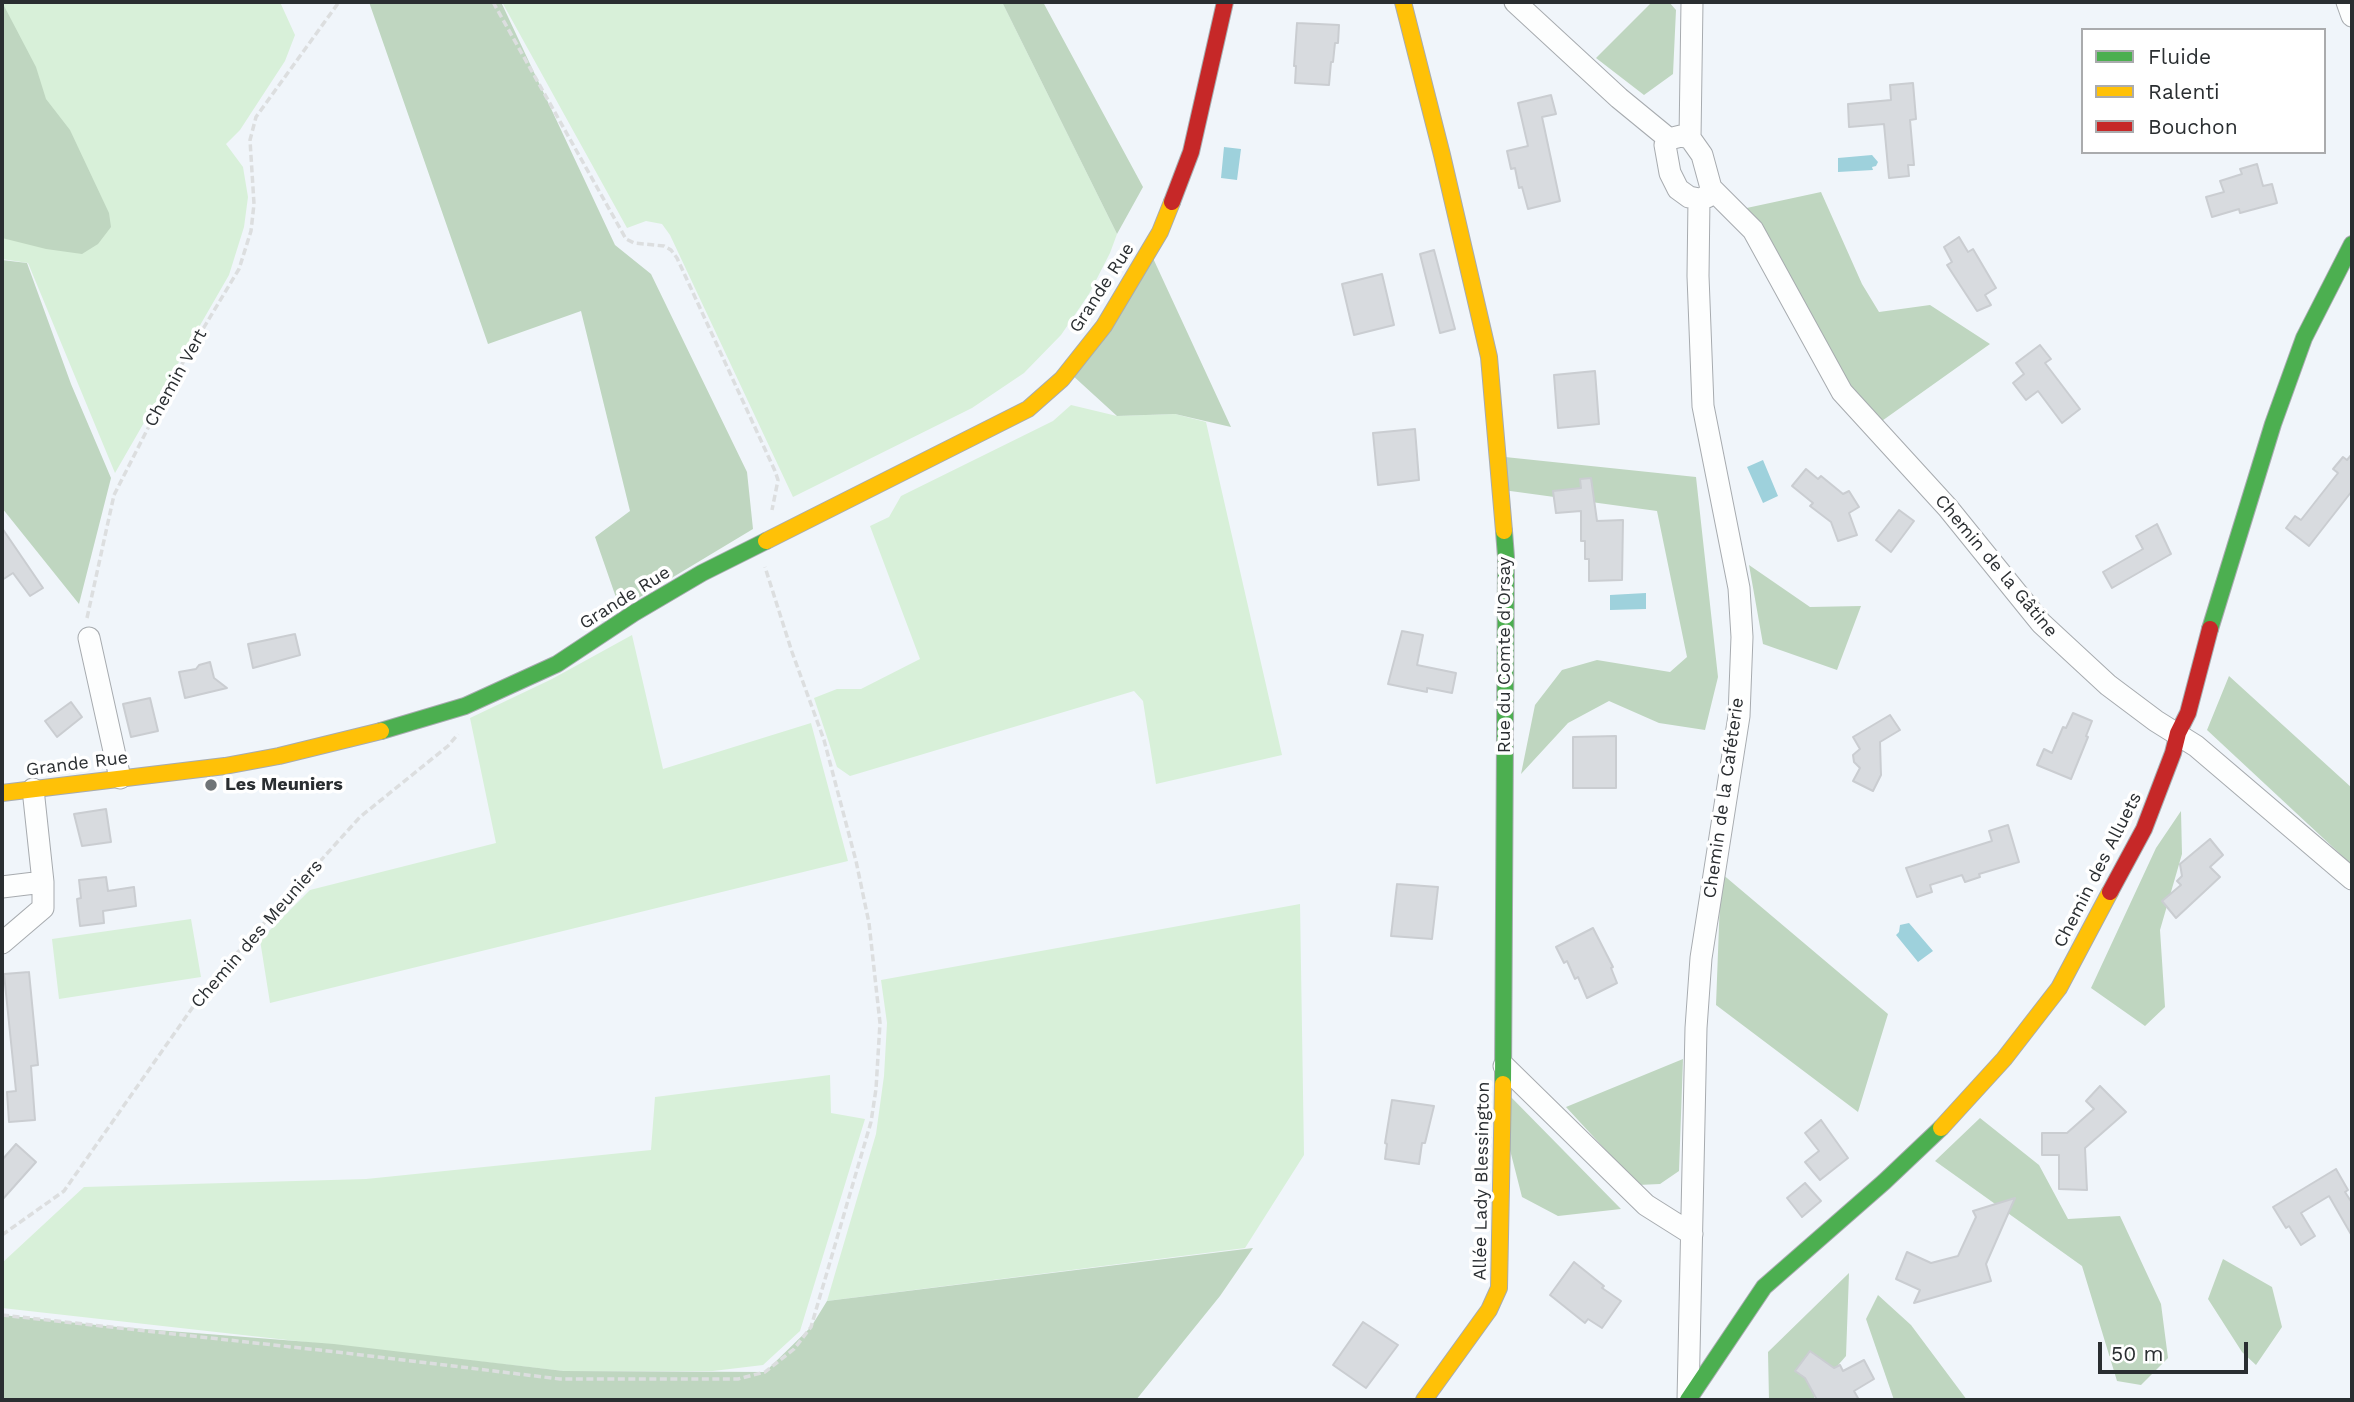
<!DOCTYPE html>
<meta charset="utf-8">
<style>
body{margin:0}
#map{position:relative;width:2354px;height:1402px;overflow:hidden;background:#f0f5fa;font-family:"Work Sans",sans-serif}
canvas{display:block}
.frame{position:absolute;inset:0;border:4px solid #2a2e31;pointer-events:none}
.legend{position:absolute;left:2081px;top:28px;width:245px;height:126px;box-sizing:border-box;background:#fff;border:2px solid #aaabad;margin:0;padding:9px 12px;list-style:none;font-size:21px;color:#2a2e31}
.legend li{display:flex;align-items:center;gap:14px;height:35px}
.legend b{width:35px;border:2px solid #aaabad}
.scale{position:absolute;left:2098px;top:1342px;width:150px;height:32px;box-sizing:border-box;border:4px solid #2a2e31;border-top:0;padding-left:9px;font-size:21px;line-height:24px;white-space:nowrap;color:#2a2e31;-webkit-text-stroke:5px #fff;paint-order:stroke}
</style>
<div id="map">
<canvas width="2354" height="1402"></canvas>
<div class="frame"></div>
<ul class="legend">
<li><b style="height:9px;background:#4caf50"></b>Fluide</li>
<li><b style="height:9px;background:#ffc107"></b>Ralenti</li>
<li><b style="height:9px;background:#c62828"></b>Bouchon</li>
</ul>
<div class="scale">50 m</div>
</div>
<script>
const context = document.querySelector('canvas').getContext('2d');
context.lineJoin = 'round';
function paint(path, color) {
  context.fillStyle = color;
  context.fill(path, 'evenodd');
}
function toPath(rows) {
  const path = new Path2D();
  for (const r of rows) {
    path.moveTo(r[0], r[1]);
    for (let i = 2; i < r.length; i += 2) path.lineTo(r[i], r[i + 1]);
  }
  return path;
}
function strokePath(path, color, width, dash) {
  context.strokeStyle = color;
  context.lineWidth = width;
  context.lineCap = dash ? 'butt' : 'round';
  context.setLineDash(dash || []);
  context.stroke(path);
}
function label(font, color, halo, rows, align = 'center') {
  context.font = font + ' "Work Sans",sans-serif';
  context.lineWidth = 7;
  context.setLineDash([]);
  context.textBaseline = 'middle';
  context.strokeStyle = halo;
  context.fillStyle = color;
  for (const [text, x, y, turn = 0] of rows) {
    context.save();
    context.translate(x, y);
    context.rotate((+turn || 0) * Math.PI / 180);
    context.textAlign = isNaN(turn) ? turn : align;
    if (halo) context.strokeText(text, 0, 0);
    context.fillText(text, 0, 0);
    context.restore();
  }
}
paint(toPath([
 [2,2,280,2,295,35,285,61,240,130,226,144,243,167,248,197,244,227,229,275,115,473,28,263,2,259],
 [502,2,1002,2,1117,234,1110,253,1089,294,1061,335,1024,373,972,408,793,497,670,235,662,224,646,221,627,228],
 [1071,405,1117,416,1175,414,1206,422,1282,755,1156,784,1143,701,1134,691,850,776,837,767,814,698,837,689,861,689,920,659,870,526,889,517,901,496,1053,421],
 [632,635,663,769,811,723,848,861,270,1003,260,940,310,890,496,843,470,718,552,679],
 [1300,904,1304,1155,1245,1248,827,1301,876,1134,884,1076,887,1023,881,980],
 [191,919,201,977,59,999,52,939],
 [830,1075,831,1113,865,1119,800,1331,763,1365,713,1371,564,1371,2,1308,2,1263,84,1187,366,1179,651,1150,655,1097]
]), '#d8f0d9');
paint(toPath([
 [2,2,36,67,46,99,70,130,109,213,111,227,98,244,82,254,46,249,2,238],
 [369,2,501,2,615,245,651,274,747,472,753,529,620,609,595,537,630,511,581,311,488,344],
 [1002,2,1043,2,1143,187,1117,234],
 [1652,2,1669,2,1676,10,1673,74,1644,95,1596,58],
 [1821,192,1862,284,1879,312,1930,305,1990,344,1872,428,1742,209],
 [1152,256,1231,427,1175,414,1117,416,1071,374],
 [2,260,27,263,71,384,111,478,79,604,2,508],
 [1505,457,1696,477,1718,677,1705,730,1659,723,1609,701,1568,723,1521,774,1535,705,1562,670,1597,660,1670,672,1687,657,1657,511,1503,490],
 [1749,565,1810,607,1861,606,1837,670,1763,644],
 [2229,676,2352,788,2352,865,2207,730],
 [2181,811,2182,854,2160,930,2165,1007,2145,1026,2091,988,2156,848],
 [1721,873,1888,1014,1858,1112,1716,1005],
 [1683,1059,1679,1171,1660,1184,1638,1185,1566,1107],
 [1507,1093,1621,1209,1558,1216,1522,1197,1509,1146],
 [1980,1118,2039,1165,2068,1219,2120,1216,2161,1304,2168,1358,2141,1385,2117,1381,2082,1266,1935,1161],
 [1253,1248,1220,1296,1136,1400,2,1400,2,1315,106,1326,334,1344,564,1371,765,1372,811,1327,827,1301],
 [2223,1259,2272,1287,2282,1327,2256,1365,2242,1352,2208,1299],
 [1849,1273,1846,1356,1820,1386,1813,1400,1769,1400,1768,1352],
 [1878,1295,1911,1325,1967,1400,1894,1400,1866,1319]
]), '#bfd6c0');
paint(toPath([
 [1224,147,1241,149,1237,180,1221,178],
 [1872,155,1878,162,1876,166,1872,167,1873,170,1838,172,1838,158],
 [1763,460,1778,496,1763,503,1747,467],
 [1646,593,1646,609,1610,610,1610,595],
 [1909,923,1933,951,1918,962,1896,935,1899,932,1900,925]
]), '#9ed1dc');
const building = toPath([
 [1297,23,1339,25,1338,43,1335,43,1333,62,1331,62,1329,85,1295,83,1296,66,1294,66,1297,23],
 [1913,83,1916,119,1910,120,1914,165,1908,165,1909,176,1889,178,1884,124,1849,127,1848,104,1891,100,1890,85,1913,83],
 [1551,95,1556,114,1542,117,1560,201,1528,209,1522,187,1519,188,1515,168,1511,169,1507,151,1528,146,1518,103,1551,95],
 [2257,164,2263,186,2272,184,2277,203,2240,213,2239,209,2212,217,2206,197,2224,192,2220,181,2242,174,2240,169,2257,164],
 [1959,237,1968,252,1973,249,1996,288,1985,295,1991,305,1977,311,1947,265,1952,262,1944,247,1959,237],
 [1434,250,1455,329,1440,333,1420,254,1434,250],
 [1382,274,1394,325,1354,335,1342,284,1382,274],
 [2040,345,2051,359,2045,363,2080,409,2062,423,2038,391,2026,400,2013,383,2024,374,2016,363,2040,345],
 [1595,371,1599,424,1558,428,1554,375,1595,371],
 [1415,429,1419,480,1378,485,1373,433,1415,429],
 [2352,454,2352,491,2309,546,2286,528,2295,516,2301,520,2338,473,2333,469,2343,457,2347,460,2352,454],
 [1806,469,1818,479,1821,476,1843,494,1849,491,1859,507,1849,513,1857,535,1838,541,1831,522,1810,506,1813,503,1792,486,1806,469],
 [1591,478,1597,521,1623,520,1622,580,1589,581,1589,559,1585,559,1585,541,1581,541,1581,511,1556,513,1553,491,1581,488,1580,479,1591,478],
 [1899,510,1914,521,1891,552,1876,540,1899,510],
 [2157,524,2171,554,2112,588,2103,572,2143,549,2136,536,2157,524],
 [2,528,43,588,30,596,13,573,2,580,2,528],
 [1402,631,1423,635,1417,665,1456,673,1452,693,1427,688,1427,692,1388,684,1402,631],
 [295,634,300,655,253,668,248,644,295,634],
 [210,662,214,678,227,688,185,698,179,672,196,669,199,665,210,662],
 [150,698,158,731,131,737,123,704,150,698],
 [71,702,82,717,57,737,45,721,71,702],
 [2073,713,2092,721,2086,736,2088,737,2071,779,2037,765,2044,749,2052,753,2063,727,2066,728,2073,713],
 [1890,715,1900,730,1880,742,1881,775,1873,791,1853,781,1860,768,1854,762,1853,755,1860,749,1853,737,1890,715],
 [1616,736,1616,788,1573,788,1573,737,1616,736],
 [106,809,111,842,82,846,74,814,106,809],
 [2008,825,2019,862,1979,874,1980,877,1965,882,1962,875,1930,885,1932,892,1917,897,1906,868,1992,841,1989,831,2008,825],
 [2210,839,2223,855,2210,867,2220,877,2176,918,2162,901,2181,885,2177,881,2182,876,2180,864,2210,839],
 [106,877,108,891,134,887,136,906,103,911,104,923,80,926,77,899,81,898,79,880,106,877],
 [1397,884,1438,887,1432,939,1391,936,1397,884],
 [1593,928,1613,967,1611,968,1617,983,1587,998,1578,977,1575,979,1567,961,1564,963,1556,947,1593,928],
 [29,972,38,1065,31,1066,35,1120,9,1122,7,1092,16,1091,4,974,29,972],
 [2100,1086,2126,1112,2085,1148,2087,1190,2059,1189,2059,1155,2042,1155,2042,1133,2067,1133,2094,1109,2086,1101,2100,1086],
 [1392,1100,1434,1106,1425,1143,1422,1143,1419,1164,1385,1159,1387,1144,1385,1143,1392,1100],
 [1821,1120,1848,1158,1820,1180,1805,1162,1819,1151,1805,1133,1821,1120],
 [16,1144,36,1162,2,1200,2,1160,16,1144],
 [2336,1169,2348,1190,2345,1192,2352,1203,2352,1236,2329,1196,2301,1213,2315,1236,2301,1245,2289,1226,2286,1228,2273,1207,2336,1169],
 [1805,1183,1821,1201,1802,1217,1787,1198,1805,1183],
 [2015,1198,1986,1264,1991,1281,1914,1303,1920,1290,1896,1279,1907,1252,1931,1263,1958,1256,1976,1217,1973,1211,2015,1198],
 [1574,1262,1604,1286,1602,1288,1621,1301,1602,1328,1588,1319,1585,1323,1550,1295,1574,1262],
 [1363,1322,1398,1345,1366,1388,1333,1365,1363,1322],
 [1810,1351,1834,1368,1840,1365,1843,1371,1864,1360,1874,1379,1854,1391,1859,1400,1817,1400,1805,1378,1795,1371,1810,1351]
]);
paint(building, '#d8dbdf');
strokePath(building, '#cacdd1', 2);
const street = toPath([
 [1515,2,1619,98,1669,139],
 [2347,2,2352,16],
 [1681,136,1690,138,1702,155,1711,188,1707,197,1699,199,1689,197,1678,189,1670,173,1665,145,1669,139,1681,136],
 [1690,138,1692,2],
 [1711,188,1753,230,1842,392,1948,508,2041,623,2108,685,2156,721,2196,746,2352,879],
 [89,638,120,778],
 [2,887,43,882],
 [2,943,43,908,43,882,33,789],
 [1504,1066,1646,1205,1692,1234],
 [1688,1400,1696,1028,1701,958,1739,716,1742,637,1739,588,1703,406,1698,276,1699,199]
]);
const fast = toPath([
 [2210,629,2273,424,2304,338,2352,244],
 [381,731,465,706,557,664,634,613,702,573,766,541],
 [1503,1084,1506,557,1504,531],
 [1688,1400,1764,1287,1884,1182,1941,1128]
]);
const slow = toPath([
 [1403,2,1442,155,1489,357,1504,531],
 [766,541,1028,409,1062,379,1104,326,1160,232,1172,202],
 [2,793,225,766,279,756,381,731],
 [1941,1128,2004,1059,2059,988,2110,892],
 [1424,1400,1489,1310,1499,1288,1503,1084]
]);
const jam = toPath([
 [1172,202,1191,152,1225,2],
 [2110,892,2144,829,2173,753,2178,733,2188,713,2210,629]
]);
strokePath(street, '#a7abaf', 23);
strokePath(fast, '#a7abaf', 18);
strokePath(slow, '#a7abaf', 18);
strokePath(jam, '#a7abaf', 18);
strokePath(toPath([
 [493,2,626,239,634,243,664,246,671,250,677,258,775,471,778,480,772,510],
 [87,618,114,495,173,379,239,269,251,231,254,204,250,140,256,117,339,2],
 [2,1235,64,1191,209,984,360,817,448,746,458,734],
 [2,1315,337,1352,560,1379,738,1379,765,1372,794,1349,811,1327,871,1122,876,1089,880,1023,869,923,856,861,824,740,792,652,765,567]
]), '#dcdedf', 3.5, [7, 3.5]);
strokePath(street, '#fdfefe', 21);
strokePath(fast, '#4caf50', 16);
strokePath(slow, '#ffc107', 16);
strokePath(jam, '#c62828', 16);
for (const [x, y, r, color] of [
 [211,785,7,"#6f7477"]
]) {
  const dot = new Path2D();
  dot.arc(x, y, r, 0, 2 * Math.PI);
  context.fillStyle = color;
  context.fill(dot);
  strokePath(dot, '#fff', 2.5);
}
label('18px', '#2a2e31', '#fff', [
 ["Grande Rue",1102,288,-57],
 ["Chemin Vert",176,378,-61],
 ["Chemin de la Gâtine",1996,566,50],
 ["Grande Rue",625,598,-32],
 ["Rue du Comte d'Orsay",1505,655,-90],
 ["Grande Rue",77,764,-7],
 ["Chemin de la Caféterie",1724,798,-82],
 ["Chemin des Alluets",2098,870,-63],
 ["Chemin des Meuniers",257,934,-49],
 ["Allée Lady Blessington",1482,1181,-89]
]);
label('bold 18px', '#2a2e31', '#fff', [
 ["Les Meuniers",225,785]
], 'left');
</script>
